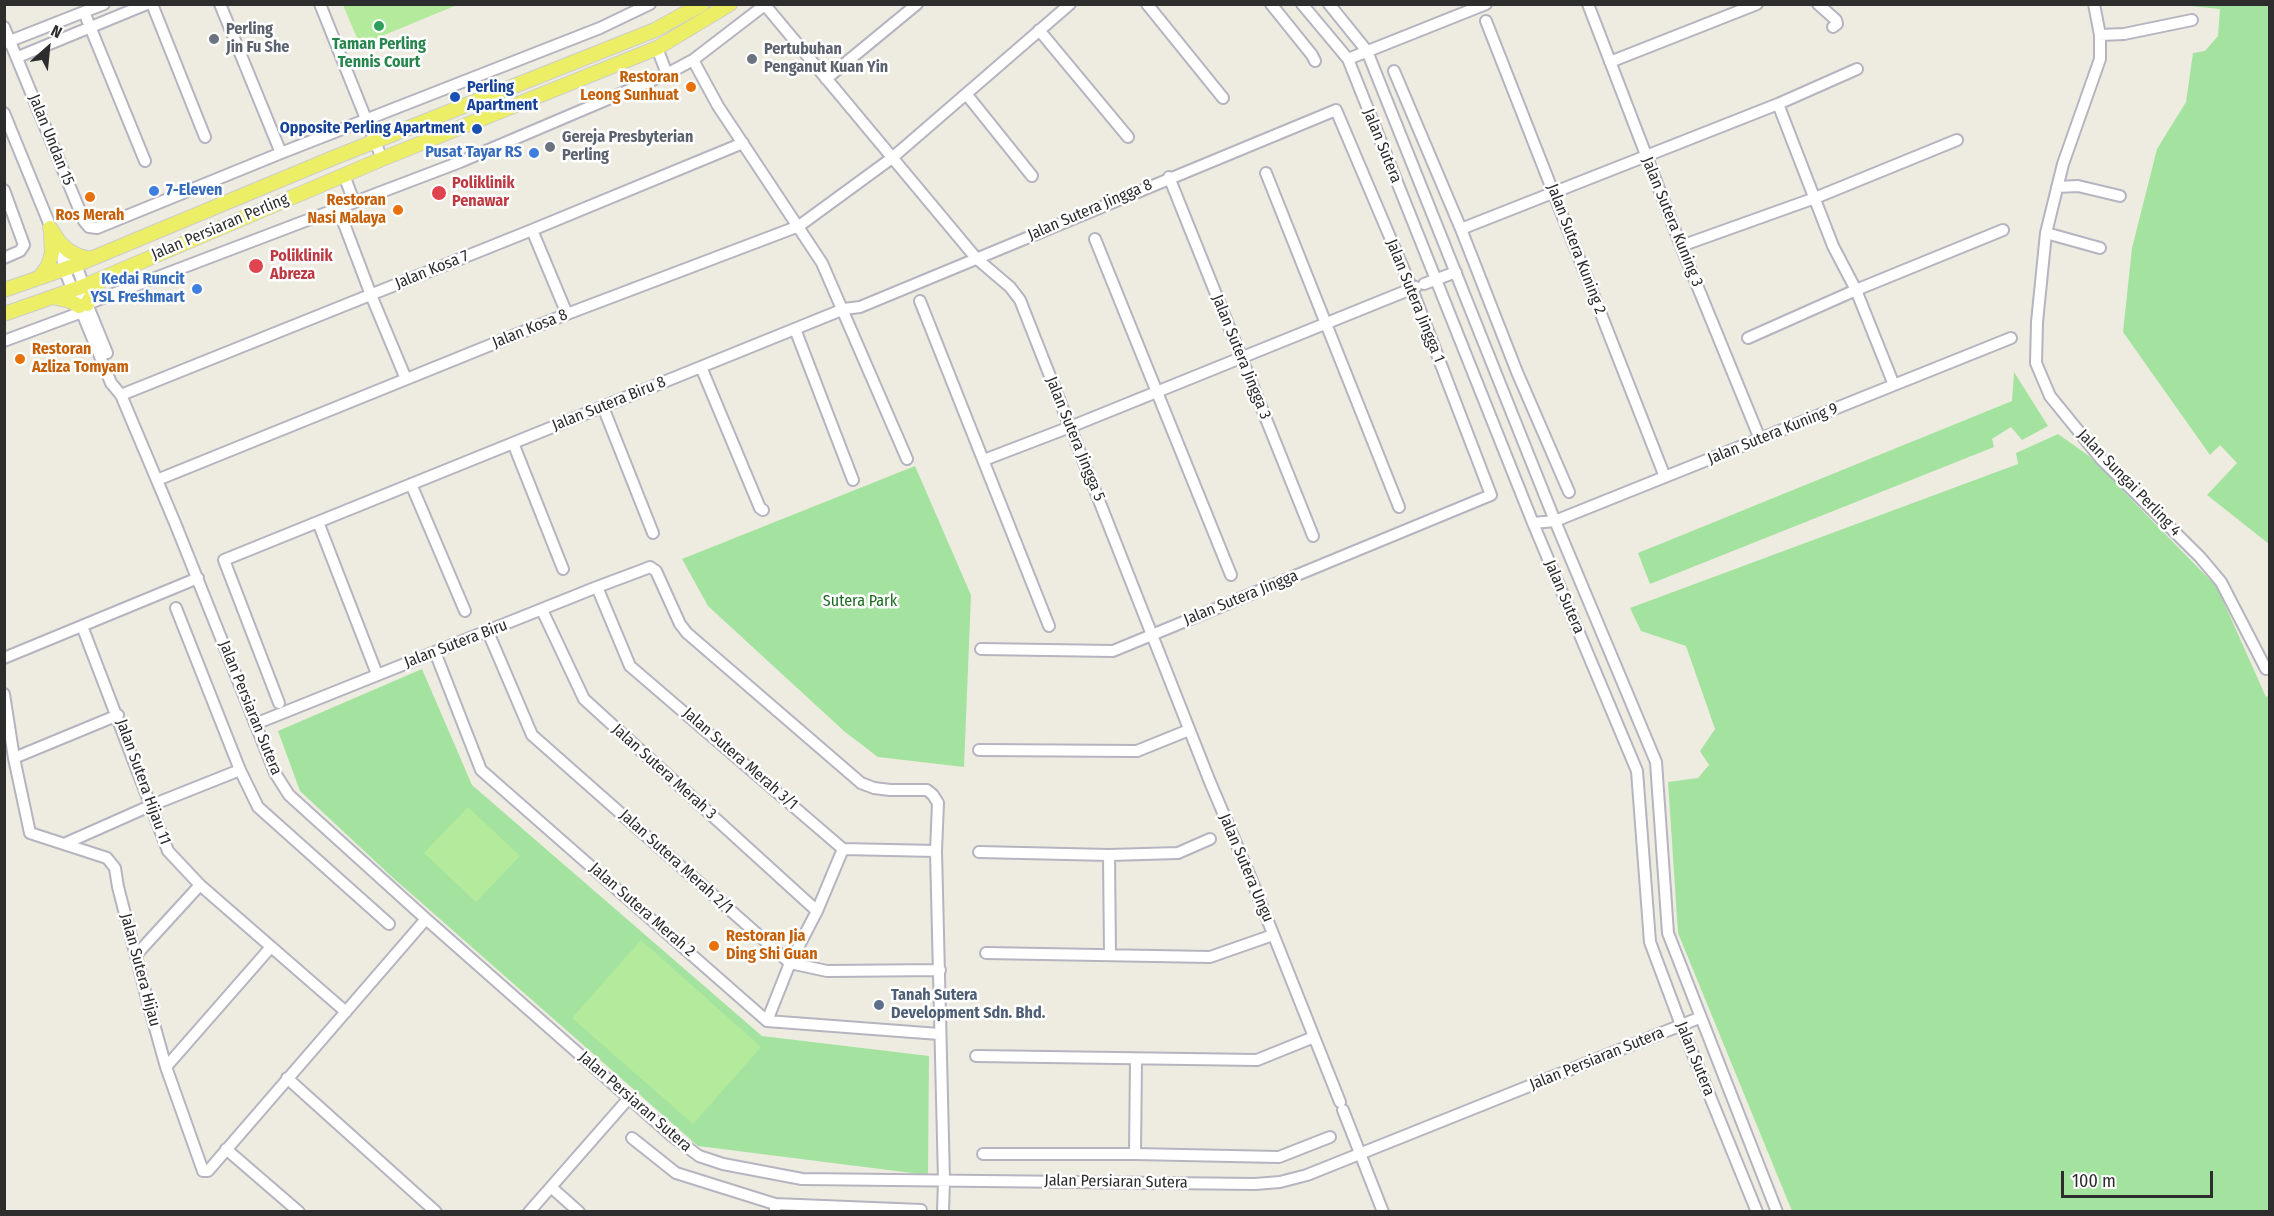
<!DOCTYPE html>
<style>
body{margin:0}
#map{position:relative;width:2274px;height:1216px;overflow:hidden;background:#eeece0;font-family:"Fira Sans Condensed",sans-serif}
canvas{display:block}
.frame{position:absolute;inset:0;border:6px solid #2d2d2d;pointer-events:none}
.north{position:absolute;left:18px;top:18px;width:60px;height:60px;-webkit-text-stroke:4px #fff;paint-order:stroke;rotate:27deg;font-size:16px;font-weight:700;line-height:24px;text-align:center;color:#2d2d2d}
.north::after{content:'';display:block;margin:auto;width:21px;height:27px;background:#2d2d2d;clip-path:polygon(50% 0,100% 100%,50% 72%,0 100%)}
.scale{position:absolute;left:2061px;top:1171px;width:152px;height:27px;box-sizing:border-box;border:3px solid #2d2d2d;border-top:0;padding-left:8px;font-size:18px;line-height:21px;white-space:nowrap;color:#2d2d2d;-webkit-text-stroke:4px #fff;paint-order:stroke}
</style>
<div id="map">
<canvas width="2274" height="1216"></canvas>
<div class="frame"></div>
<div class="north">N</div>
<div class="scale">100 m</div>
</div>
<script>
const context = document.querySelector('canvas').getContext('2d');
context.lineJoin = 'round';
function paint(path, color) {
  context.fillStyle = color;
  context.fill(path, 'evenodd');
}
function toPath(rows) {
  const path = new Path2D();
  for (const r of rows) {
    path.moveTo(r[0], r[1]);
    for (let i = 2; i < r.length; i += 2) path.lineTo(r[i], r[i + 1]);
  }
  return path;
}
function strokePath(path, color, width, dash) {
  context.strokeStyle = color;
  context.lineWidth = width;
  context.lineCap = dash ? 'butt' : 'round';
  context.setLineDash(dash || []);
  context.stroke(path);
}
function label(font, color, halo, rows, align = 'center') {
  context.font = font + ' "Fira Sans Condensed",sans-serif';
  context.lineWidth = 5;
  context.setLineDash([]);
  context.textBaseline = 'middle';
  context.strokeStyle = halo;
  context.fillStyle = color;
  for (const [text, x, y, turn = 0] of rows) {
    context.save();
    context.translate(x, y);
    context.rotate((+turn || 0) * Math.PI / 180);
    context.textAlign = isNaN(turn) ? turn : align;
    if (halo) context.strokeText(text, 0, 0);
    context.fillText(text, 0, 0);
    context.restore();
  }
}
paint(toPath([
 [2181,5,2269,5,2269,544,2207,495,2237,463,2220,445,2210,455,2123,332,2132,248,2157,149,2186,102,2193,53,2205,51,2218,36,2220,9],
 [2014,372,2048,426,2022,440,2011,427,1992,439,1994,447,1650,584,1638,553,2012,401],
 [2058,434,2089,456,2217,587,2266,697,2269,695,2269,1211,1792,1211,1678,933,1668,782,1698,778,1709,765,1700,751,1715,729,1686,646,1641,631,1630,608,2018,464,2016,453],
 [915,466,971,595,964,767,878,757,845,732,708,606,682,559],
 [422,669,472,785,762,1036,929,1056,928,1175,698,1146,391,876,300,791,278,731]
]), '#a4e39f');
paint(toPath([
 [437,5,438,6,457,5,360,45,343,5],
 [468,807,520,856,476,902,424,853],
 [641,940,761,1047,693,1124,572,1018]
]), '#b4ea9b');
const minor = toPath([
 [152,4,205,137],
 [220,4,281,153],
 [320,4,382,159],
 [1147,4,1223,98],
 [1271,4,1312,55,1315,61],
 [1302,4,1348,59,1533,523,1637,771,1650,942,1681,1025,1757,1212],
 [1329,4,1367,51,1555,521,1656,762,1668,933,1777,1212],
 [1588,4,1681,246,1760,439],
 [1818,4,1836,20,1837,24,1833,27],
 [2094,4,2100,35,2100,59,2063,164,2046,233,2037,322,2036,363,2050,396,2102,460,2200,557,2221,582,2266,669],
 [765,5,976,258,1010,287,1020,300,1210,782,1252,881,1340,1102],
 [84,12,145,161],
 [1486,21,1665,477],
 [4,27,84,221,89,227,97,228,281,153,600,28,650,4],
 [1039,30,1128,137],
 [2100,35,2124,34,2192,20],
 [5,43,104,4],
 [657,48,667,74],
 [18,57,147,4],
 [1348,59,1486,4],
 [693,60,718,106,822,263,907,459],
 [1610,62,1757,4],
 [1394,71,1461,229,1517,372,1569,492],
 [826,79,917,4],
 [967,95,1032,176],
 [1778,104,1833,246,1856,290,1894,385],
 [4,113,62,255,64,269,111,383,121,395,175,523,275,773,289,795,426,919,672,1136,699,1156,723,1164,802,1179,1255,1184,1280,1182,1307,1175,1699,1018],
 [1266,173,1399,507],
 [344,175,354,202],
 [1169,177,1313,536],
 [2057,187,2078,186,2120,196],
 [4,190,24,245,20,251,4,258],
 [338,208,371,295,406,379],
 [1461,229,1778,104,1857,69],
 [532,230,567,314],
 [2046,233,2100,248],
 [1095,239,1231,575],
 [1681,246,1815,198,1957,140],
 [72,262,76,265,84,286,87,304,107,353],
 [1424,284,1456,272],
 [920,301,1049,626],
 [87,304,460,162,667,74,693,60,766,4],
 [795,329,853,480],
 [1748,338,1856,290,2003,230],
 [4,341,82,312],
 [701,367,760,508,763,510],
 [121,395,532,230,743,143],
 [603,407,653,533],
 [513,443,563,569],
 [984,460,1070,427,1416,287],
 [157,480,567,314,799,226,892,158,1070,4],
 [411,484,465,611],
 [318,522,377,674],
 [1533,523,1555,521,2011,338],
 [597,587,630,666,843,849,936,851],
 [176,608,240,770,258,807,389,924],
 [542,610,584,699,817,911],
 [82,626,168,851,200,885,346,1012],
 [488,632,532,735,790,963,827,971,940,970],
 [435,652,481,770,767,1021,939,1034],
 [4,658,198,578],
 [4,694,14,758,30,833,107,858,115,868,118,887,150,1010,166,1067,203,1171,208,1171,426,919],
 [279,703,224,560,844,309,860,307,1336,110,1412,289,1491,495,1113,651,981,649],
 [255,724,597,587,645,569,650,567,656,571,680,624,687,633,861,783,874,788,890,790,927,790,933,795,938,803,936,851,944,1180,943,1212],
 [979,750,1137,751,1189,730],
 [14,758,118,715],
 [64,844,152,805,240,770],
 [979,852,1109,855,1178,853,1210,839],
 [1109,855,1110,955],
 [986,953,1210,957,1273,935],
 [136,955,200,885],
 [767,1021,790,963,817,911,843,849],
 [976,1056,1257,1060,1314,1037],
 [166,1067,271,947],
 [287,1078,436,1212],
 [1343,1110,1383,1212],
 [632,1138,676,1173,775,1204,775,1212],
 [226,1149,299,1212],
 [983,1154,1135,1154,1279,1157,1330,1137],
 [1135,1154,1136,1059],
 [551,1187,579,1212],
 [775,1204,921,1210],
 [529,1212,629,1098]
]);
const major = toPath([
 [50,228,60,243,69,251,79,256,91,259],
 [40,277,48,266,52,253,51,233],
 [4,290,76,265,333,158,655,30,702,4],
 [53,297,70,301,79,306],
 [87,304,101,279],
 [4,314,84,286,382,159,657,48,730,4]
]);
strokePath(minor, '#b5b4c0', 14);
strokePath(major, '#cdcdcd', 16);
strokePath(minor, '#fff', 10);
strokePath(major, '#ecef65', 14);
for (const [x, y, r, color] of [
 [379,26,6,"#2e9e5b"],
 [214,39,6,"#6b7280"],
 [752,59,6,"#6b7280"],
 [691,87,6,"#e8710a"],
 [455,97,6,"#1a4fb4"],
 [477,129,6,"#1a4fb4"],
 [550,147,6,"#6b7280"],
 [534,153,6,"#3f7fe0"],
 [154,191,6,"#3f7fe0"],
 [439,193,8,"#e0444e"],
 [90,197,6,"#e8710a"],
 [398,210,6,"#e8710a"],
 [256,266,8,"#e0444e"],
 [197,289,6,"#3f7fe0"],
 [20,359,6,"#e8710a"],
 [714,946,6,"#e8710a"],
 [879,1005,6,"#5c6f8a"]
]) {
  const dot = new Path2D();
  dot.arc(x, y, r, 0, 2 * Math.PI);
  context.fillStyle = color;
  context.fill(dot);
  strokePath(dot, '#fff', 2);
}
label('bold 16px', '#5b616d', '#fff', [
 ["Perling",226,30],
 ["Jin Fu She",226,48],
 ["Pertubuhan",764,50],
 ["Penganut Kuan Yin",764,68],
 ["Gereja Presbyterian",562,138],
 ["Perling",562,156]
], 'left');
label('bold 16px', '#27864d', '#fff', [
 ["Taman Perling",379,45],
 ["Tennis Court",379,63]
]);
label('bold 16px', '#c56008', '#fff', [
 ["Restoran",679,78],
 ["Leong Sunhuat",679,96],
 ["Restoran",386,201],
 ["Nasi Malaya",386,219],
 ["Ros Merah",90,216,"center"],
 ["Restoran",32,350,"left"],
 ["Azliza Tomyam",32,368,"left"],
 ["Restoran Jia",726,937,"left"],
 ["Ding Shi Guan",726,955,"left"]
], 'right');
label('bold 16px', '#164399', '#fff', [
 ["Perling",467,88],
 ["Apartment",467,106],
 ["Opposite Perling Apartment",465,129,"right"]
], 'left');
label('16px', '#2d2d2d', '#fff', [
 ["Jalan Undan 15",51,140,68],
 ["Jalan Sutera",1382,146,68],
 ["Jalan Sutera Jingga 8",1090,210,-23],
 ["Jalan Sutera Kuning 3",1672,222,68],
 ["Jalan Persiaran Perling",220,227,-23],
 ["Jalan Sutera Kuning 2",1576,249,69],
 ["Jalan Kosa 7",432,270,-22],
 ["Jalan Sutera Jingga 1",1415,301,68],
 ["Jalan Kosa 8",530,329,-22],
 ["Jalan Sutera Jingga 3",1241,357,68],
 ["Jalan Sutera Biru 8",609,404,-22],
 ["Jalan Sutera Kuning 9",1773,434,-22],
 ["Jalan Sutera Jingga 5",1075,439,68],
 ["Jalan Sungai Perling 4",2129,483,46],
 ["Jalan Sutera",1564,597,67],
 ["Jalan Sutera Jingga",1241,598,-22],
 ["Jalan Sutera Biru",456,644,-21],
 ["Jalan Persiaran Sutera",250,708,68],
 ["Jalan Sutera Merah 3/1",740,759,41],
 ["Jalan Sutera Merah 3",664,772,42],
 ["Jalan Sutera Hijau 11",143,782,70],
 ["Jalan Sutera Merah 2/1",676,862,42],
 ["Jalan Sutera Ungu",1246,868,67],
 ["Jalan Sutera Merah 2",642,910,41],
 ["Jalan Sutera Hijau",140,970,75],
 ["Jalan Persiaran Sutera",1597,1059,-22],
 ["Jalan Sutera",1695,1059,68],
 ["Jalan Persiaran Sutera",635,1102,41],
 ["Jalan Persiaran Sutera",1116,1182,1]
]);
label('bold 16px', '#366cbe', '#fff', [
 ["Pusat Tayar RS",522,153],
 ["7-Eleven",166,191,"left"],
 ["Kedai Runcit",185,280],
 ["YSL Freshmart",185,298]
], 'right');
label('bold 16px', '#be3a42', '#fff', [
 ["Poliklinik",452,184],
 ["Penawar",452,202],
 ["Poliklinik",270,257],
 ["Abreza",270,275]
], 'left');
label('16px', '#1d6b20', '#fff', [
 ["Sutera Park",860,602]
]);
label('bold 16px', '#4e5e75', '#fff', [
 ["Tanah Sutera",891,996],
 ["Development Sdn. Bhd.",891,1014]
], 'left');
</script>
